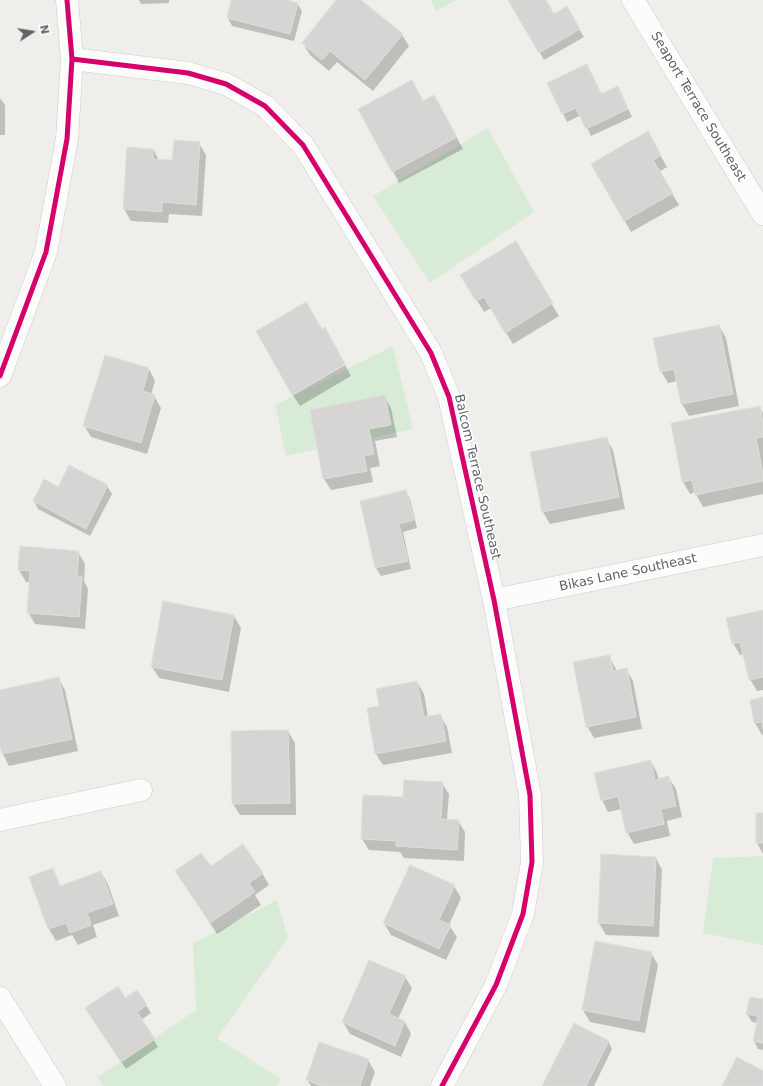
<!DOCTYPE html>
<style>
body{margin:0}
#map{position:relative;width:763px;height:1086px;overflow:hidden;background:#efeeea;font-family:"DejaVu Sans",sans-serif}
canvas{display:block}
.north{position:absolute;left:12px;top:12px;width:40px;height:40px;-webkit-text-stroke:3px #fff;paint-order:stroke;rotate:78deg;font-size:11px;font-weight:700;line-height:16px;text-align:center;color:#5f6368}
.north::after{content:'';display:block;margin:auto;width:14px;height:18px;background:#5f6368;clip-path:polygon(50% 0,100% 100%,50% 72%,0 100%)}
</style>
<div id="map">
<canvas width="763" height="1086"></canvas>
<div class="north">N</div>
</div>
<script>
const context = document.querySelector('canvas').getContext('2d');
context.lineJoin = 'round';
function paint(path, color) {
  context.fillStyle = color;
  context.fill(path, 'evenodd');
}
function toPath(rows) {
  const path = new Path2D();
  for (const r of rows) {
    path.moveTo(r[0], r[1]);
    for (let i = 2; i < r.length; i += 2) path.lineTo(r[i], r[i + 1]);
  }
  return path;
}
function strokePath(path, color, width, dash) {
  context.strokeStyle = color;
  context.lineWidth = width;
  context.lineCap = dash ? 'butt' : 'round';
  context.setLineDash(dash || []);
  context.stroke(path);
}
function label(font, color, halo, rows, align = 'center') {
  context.font = font + ' "DejaVu Sans",sans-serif';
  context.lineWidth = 3;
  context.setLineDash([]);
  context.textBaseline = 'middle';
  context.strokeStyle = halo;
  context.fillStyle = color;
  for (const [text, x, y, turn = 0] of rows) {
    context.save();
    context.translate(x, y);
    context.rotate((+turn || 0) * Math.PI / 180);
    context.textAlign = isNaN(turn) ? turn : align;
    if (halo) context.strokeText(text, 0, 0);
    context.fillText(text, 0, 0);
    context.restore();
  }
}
paint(toPath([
 [431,0,457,0,436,11],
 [488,128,534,212,430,283,373,196],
 [393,346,413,429,286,456,275,405],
 [763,856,763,945,703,933,713,858],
 [277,900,288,938,217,1038,282,1080,275,1086,103,1086,98,1077,196,1010,193,943]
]), '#d8ebd6');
paint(toPath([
 [139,0,174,0,169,0,169,3,141,4],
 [232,0,283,0,297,3,302,11,294,41,232,26,228,18],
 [338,0,360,0,402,35,409,46,373,91,337,62,329,71,310,55,303,43],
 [509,0,545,0,554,15,566,8,584,37,544,60],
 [587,65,602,95,622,95,632,117,591,136,581,115,567,122,548,83],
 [0,98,5,105,5,135,0,135],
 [441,108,463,149,399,183,393,171],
 [647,132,667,167,659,172,679,205,631,232,592,164],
 [199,143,206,155,202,216,169,214,168,223,131,221,124,209,153,149,159,160,173,161],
 [515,243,559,316,513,344,491,308,484,312,469,287],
 [719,326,726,338,739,406,689,416,682,404,677,381,668,383,661,371],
 [345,365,351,376,300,406,293,395],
 [149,369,155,381,151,395,154,396,161,408,147,454,91,437,84,425],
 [384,396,391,408,397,437,375,441,380,466,370,468,373,482,331,490,324,479],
 [759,407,763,413,763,494,703,507,695,492,690,494,683,482],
 [606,438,613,450,625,509,550,524,543,512,531,453],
 [44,480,59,488,107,486,112,494,90,536,38,509,34,501],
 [406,491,410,499,417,528,403,532,411,569,381,576,376,568,361,502],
 [21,547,78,552,85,564,84,581,88,589,85,629,35,624,28,612,30,582,26,582,19,570],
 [763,611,763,690,757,691,750,679,744,654,740,655,733,643],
 [234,616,241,628,229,692,159,678,152,667],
 [609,656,617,671,626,669,633,681,642,729,594,738,587,726],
 [59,679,65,690,78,751,9,766,3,754,0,742,0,691],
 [417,682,424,694,428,717,440,715,447,727,452,753,383,765,376,754,381,707],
 [763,698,763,734,762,735,755,723],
 [288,731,295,743,296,815,240,815,233,804],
 [651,761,657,773,659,780,669,778,676,789,682,817,667,821,670,836,634,844,627,832,622,809,608,812,602,800],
 [442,783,449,794,447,820,458,821,465,832,464,861,404,858,400,852,369,850,362,839,404,798],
 [757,814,763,814,763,854,757,843],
 [656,858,662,870,659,937,606,935,599,923],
 [210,867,262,873,269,885,255,895,261,905,217,934,176,871],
 [53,870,61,887,101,872,108,884,119,916,93,925,97,937,78,945,72,935,56,941,49,929,31,877],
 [454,886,461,898,449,925,457,937,446,960,391,935,384,923],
 [595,942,651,953,658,965,645,1033,590,1022,583,1010],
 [405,977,412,988,398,1019,405,1022,411,1034,401,1057,350,1034,343,1022],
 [125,999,146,1005,151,1013,141,1020,158,1047,126,1069,91,1016],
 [763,1001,763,1050,758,1049,754,1041,758,1023,752,1022,747,1014],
 [608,1041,612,1049,594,1086,543,1086],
 [368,1060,375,1072,370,1086,311,1086,307,1080]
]), '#0003');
const building = toPath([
 [231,0,288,0,298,3,290,34,227,18,231,0],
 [336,0,361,0,403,34,365,80,330,51,322,60,302,43,336,0],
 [508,0,546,0,554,14,567,6,580,29,539,53,508,0],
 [587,64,601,94,618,86,628,109,586,129,576,108,562,114,547,83,587,64],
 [412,80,423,101,434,95,457,137,392,172,358,109,412,80],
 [648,131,661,155,653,160,673,193,624,221,591,164,648,131],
 [174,140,200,142,196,205,162,202,162,212,123,209,127,147,153,149,153,159,172,160,174,140],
 [516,241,553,303,505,333,484,297,476,301,460,275,516,241],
 [306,302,322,329,325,327,345,364,292,395,256,331,306,302],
 [719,325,733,394,681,404,674,369,660,372,653,338,719,325],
 [105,355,149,368,143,391,155,395,141,443,83,426,105,355],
 [385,395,391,425,369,429,374,454,364,456,367,471,323,479,310,410,385,395],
 [760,406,763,423,763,437,756,438,763,474,763,481,695,495,692,480,682,482,671,423,760,406],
 [607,437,619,497,542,512,530,452,607,437],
 [69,465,108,485,86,529,33,501,44,479,58,487,69,465],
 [406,490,414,520,399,524,408,561,375,568,360,501,406,490],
 [20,546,79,551,77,576,82,576,79,617,27,613,30,571,18,570,20,546],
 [163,601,234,615,222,680,151,667,163,601],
 [763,610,763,677,749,680,740,642,732,644,726,618,763,610],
 [610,655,613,671,627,668,636,717,586,727,573,662,610,655],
 [59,677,72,739,2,754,0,747,0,690,59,677],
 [417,681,424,717,441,714,446,741,375,754,367,708,379,706,376,689,417,681],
 [763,697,763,729,762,722,754,723,750,700,763,697],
 [288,730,290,803,232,804,231,731,288,730],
 [651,760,655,780,669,776,676,806,661,809,664,824,626,833,618,796,601,801,594,773,651,760],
 [404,780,443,782,441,819,459,820,457,850,396,846,396,841,361,839,363,795,403,797,404,780],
 [756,813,763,813,763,843,756,843,756,813],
 [243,844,263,873,249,883,255,892,210,923,175,871,201,853,211,866,243,844],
 [601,854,656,857,653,926,598,923,601,854],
 [410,865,455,885,439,920,451,925,439,949,383,923,410,865],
 [53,868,60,886,101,871,113,904,87,913,91,925,70,933,66,923,48,929,29,877,53,868],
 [595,941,652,952,639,1021,582,1010,595,941],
 [369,960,406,976,389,1014,405,1021,395,1046,342,1022,369,960],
 [118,986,125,998,137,990,147,1005,137,1012,155,1039,121,1062,85,1008,118,986],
 [750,997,763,999,763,1043,753,1041,758,1016,746,1014,750,997],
 [574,1023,609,1041,586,1086,542,1086,574,1023],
 [319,1042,369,1059,360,1086,322,1086,306,1080,319,1042],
 [737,1057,763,1071,763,1086,722,1086,737,1057]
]);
paint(building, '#d6d5d3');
strokePath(building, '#deddd9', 1);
const minor = toPath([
 [633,0,763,214],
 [72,59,188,73,226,84,265,106,303,145,431,353,449,397,494,600,530,795,532,862,523,914,496,985,442,1086],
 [0,376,46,252,67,139,72,59,67,0],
 [494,600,763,545],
 [0,820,141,790],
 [0,998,55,1086]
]);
strokePath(minor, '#cbcccc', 23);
strokePath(minor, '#fdfcfc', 22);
strokePath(toPath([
 [72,59,188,73,226,84,265,106,303,145,431,353,449,397,494,600,530,795,532,862,523,914,496,985,442,1086],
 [0,376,46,252,67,139,72,59,67,0]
]), '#d6006c', 5);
label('13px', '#5f6368', '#fff', [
 ["Seaport Terrace Southeast",698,107,59],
 ["Balcom Terrace Southeast",477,477,77],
 ["Bikas Lane Southeast",628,573,-12]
]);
</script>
